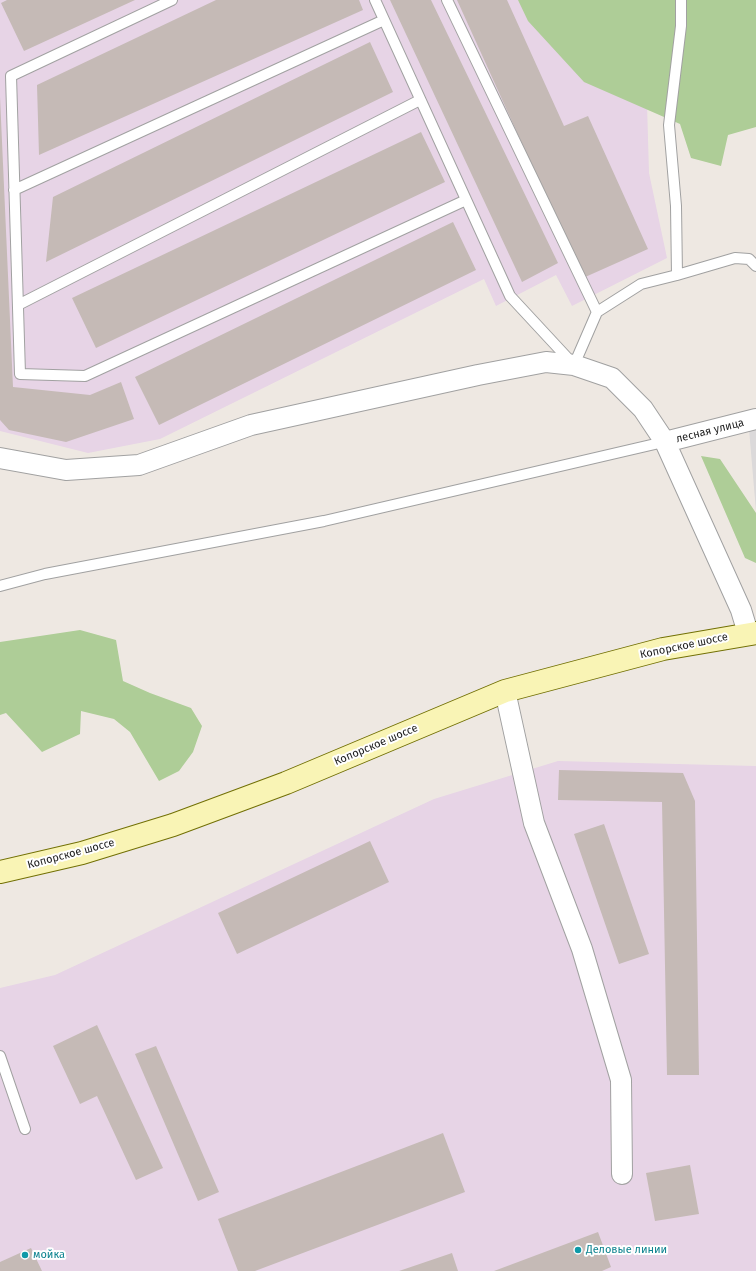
<!DOCTYPE html>
<meta charset="utf-8">
<style>
body{margin:0}
canvas{display:block;background:#eee8e2}
</style>
<canvas width="756" height="1271"></canvas>
<script>
const context = document.querySelector('canvas').getContext('2d');
context.lineJoin = 'round';
function paint(path, color) {
  context.fillStyle = color;
  context.fill(path, 'evenodd');
}
function toPath(rows) {
  const path = new Path2D();
  for (const r of rows) {
    path.moveTo(r[0], r[1]);
    for (let i = 2; i < r.length; i += 2) path.lineTo(r[i], r[i + 1]);
  }
  return path;
}
function strokePath(path, color, width, dash) {
  context.strokeStyle = color;
  context.lineWidth = width;
  context.lineCap = dash ? 'butt' : 'round';
  context.setLineDash(dash || []);
  context.stroke(path);
}
function label(font, color, halo, rows, align = 'center') {
  context.font = font + ' "Fira Sans",sans-serif';
  context.lineWidth = 4;
  context.setLineDash([]);
  context.textBaseline = 'middle';
  context.strokeStyle = halo;
  context.fillStyle = color;
  for (const [text, x, y, turn = 0] of rows) {
    context.save();
    context.translate(x, y);
    context.rotate((+turn || 0) * Math.PI / 180);
    context.textAlign = isNaN(turn) ? turn : align;
    if (halo) context.strokeText(text, 0, 0);
    context.fillText(text, 0, 0);
    context.restore();
  }
}
paint(toPath([
 [756,428,756,511,749,429]
]), '#dbd9da');
paint(toPath([
 [0,0,644,0,649,173,667,258,572,306,556,275,496,306,484,279,160,439,88,453,0,431],
 [558,761,756,766,756,1271,0,1271,0,988,55,975,434,799]
]), '#e7d4e6');
paint(toPath([
 [518,0,756,0,756,127,728,135,721,166,691,158,680,124,584,82,528,21],
 [701,456,720,459,756,513,756,563,745,558],
 [80,630,116,640,123,681,150,693,191,708,202,726,193,752,179,771,159,781,130,732,114,719,81,711,80,734,42,752,6,713,0,715,0,642]
]), '#aecd97');
paint(toPath([
 [7,0,135,0,24,51,1,3],
 [216,0,359,0,363,10,39,155,37,85],
 [390,0,431,0,558,263,522,282],
 [457,0,507,0,564,126,588,116,648,249,583,278],
 [370,42,393,92,46,262,53,197],
 [0,97,13,387,90,395,121,382,134,419,66,442,9,430,0,420],
 [421,132,445,182,96,348,72,298],
 [453,222,476,270,159,425,135,377],
 [559,770,683,773,695,801,699,1075,667,1075,662,802,558,800],
 [604,824,649,954,619,964,574,834],
 [370,841,389,882,237,954,218,913],
 [97,1025,163,1168,136,1180,97,1096,80,1104,53,1046],
 [156,1046,219,1192,198,1201,135,1054],
 [443,1133,465,1192,255,1271,238,1271,218,1219],
 [690,1165,699,1214,655,1221,646,1173],
 [598,1232,611,1267,602,1271,494,1271],
 [31,1248,42,1271,0,1271,0,1262],
 [452,1253,458,1271,399,1271]
]), '#c5bab6');
const lane = toPath([
 [172,0,11,76,20,374,85,376,466,200],
 [375,0,510,296,574,365,597,312,641,284,677,275,676,206,669,125,681,26,681,0],
 [447,0,597,312],
 [14,190,384,20],
 [677,275,735,258,749,259,756,266],
 [18,305,420,100],
 [0,586,45,574,324,521,668,441],
 [0,1056,25,1129]
]);
const street = toPath([
 [665,442,756,419],
 [0,458,66,470,139,465,251,425,478,375,546,362,574,365,612,378,643,409,665,442,741,610,748,633],
 [505,691,534,823,582,949,621,1080,622,1174]
]);
const secondary = toPath([
 [0,872,82,853,173,825,286,783,505,691,663,649,756,633]
]);
strokePath(lane, '#a1a1a1', 12);
strokePath(street, '#a1a1a1', 22);
strokePath(secondary, '#727005', 24);
strokePath(lane, '#fff', 10);
strokePath(street, '#fff', 20);
strokePath(secondary, '#f9f4b5', 22);
for (const [x, y, r, color] of [
 [578,1250,4,"#0f9aa8"],
 [25,1255,4,"#0f9aa8"]
]) {
  const dot = new Path2D();
  dot.arc(x, y, r, 0, 2 * Math.PI);
  context.fillStyle = color;
  context.fill(dot);
  strokePath(dot, '#fff', 1.5);
}
label('11px', '#1d1d1d', '#fff', [
 ["лесная улица",710,431,-14],
 ["Копорское шоссе",684,646,-12],
 ["Копорское шоссе",376,745,-23],
 ["Копорское шоссе",71,854,-15]
]);
label('11px', '#0d838f', '#fff', [
 ["Деловые линии",586,1250],
 ["мойка",33,1255]
], 'left');
</script>
